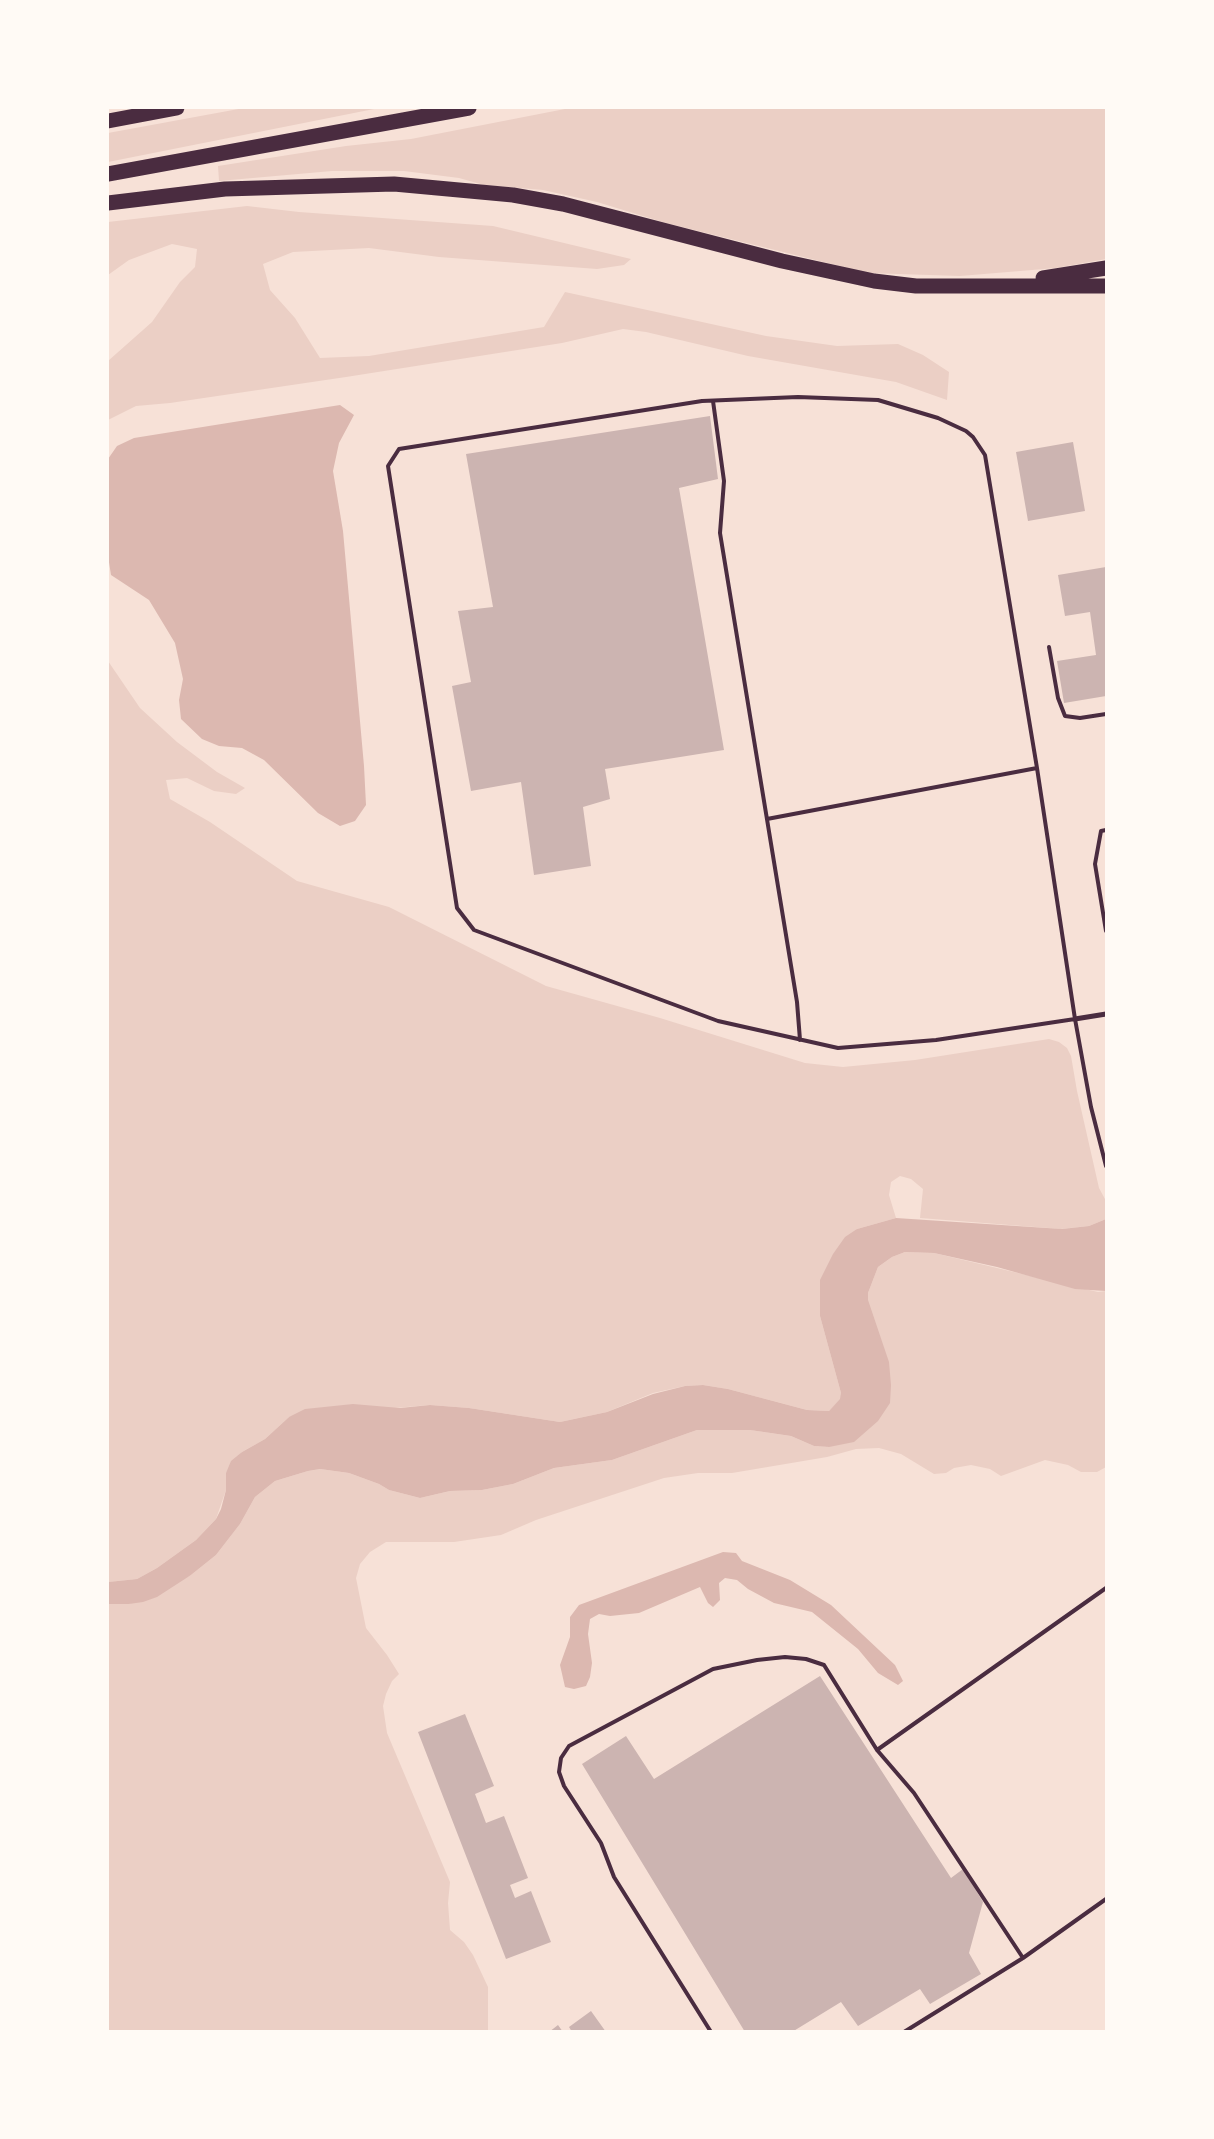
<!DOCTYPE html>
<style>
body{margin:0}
#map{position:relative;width:1214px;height:2139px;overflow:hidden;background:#f7e1d7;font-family:"Open Sans",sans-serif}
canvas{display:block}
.frame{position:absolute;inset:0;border:109px solid #fffaf5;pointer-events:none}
</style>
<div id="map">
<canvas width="1214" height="2139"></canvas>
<div class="frame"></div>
</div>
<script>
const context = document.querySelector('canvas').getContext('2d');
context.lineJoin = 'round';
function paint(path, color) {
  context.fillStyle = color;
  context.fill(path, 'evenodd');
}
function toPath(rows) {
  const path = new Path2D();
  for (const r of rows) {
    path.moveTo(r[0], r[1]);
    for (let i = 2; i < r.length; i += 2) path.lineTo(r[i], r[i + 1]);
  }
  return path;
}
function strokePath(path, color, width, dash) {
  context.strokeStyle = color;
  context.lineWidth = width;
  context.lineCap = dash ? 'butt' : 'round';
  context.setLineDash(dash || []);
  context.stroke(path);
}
paint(toPath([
 [244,108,379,108,108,162,108,133],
 [570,108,1106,108,1106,259,1056,268,960,276,868,273,666,223,597,202,543,190,484,185,459,178,404,171,332,171,219,181,218,166,346,146,411,139],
 [247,206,299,212,493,226,631,259,624,265,597,269,439,257,369,248,293,252,263,264,270,290,295,318,320,358,369,356,544,327,565,292,766,336,837,346,898,344,923,355,949,372,947,400,896,382,748,356,646,332,623,329,562,343,346,377,170,403,136,406,108,420,108,361,152,322,180,282,195,267,197,249,172,244,129,260,108,275,108,222],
 [108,661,140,708,177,742,217,772,245,788,236,794,214,791,187,778,166,780,170,799,210,822,297,881,389,907,546,986,660,1018,805,1063,843,1067,915,1060,1049,1039,1059,1042,1067,1048,1071,1056,1077,1091,1099,1188,1106,1201,1106,1219,1089,1226,1061,1229,920,1218,923,1189,911,1179,900,1176,891,1182,889,1195,896,1218,857,1229,820,1316,841,1393,841,1399,829,1411,807,1410,728,1389,703,1385,685,1386,653,1393,607,1412,560,1422,469,1408,430,1405,289,1417,265,1439,242,1452,226,1473,226,1490,216,1519,196,1540,157,1568,137,1579,108,1582],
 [905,1252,934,1253,1098,1292,1106,1291,1106,1467,1097,1472,1081,1472,1068,1465,1045,1460,1001,1476,990,1469,971,1465,954,1468,946,1473,934,1474,901,1454,879,1448,856,1449,827,1457,732,1473,698,1473,664,1478,536,1520,501,1535,454,1542,386,1542,370,1552,360,1564,356,1578,366,1628,387,1655,399,1674,392,1681,386,1694,383,1706,387,1733,450,1882,448,1903,450,1930,464,1942,473,1955,488,1987,488,2031,108,2032,108,1604,129,1604,191,1575,216,1555,240,1524,255,1497,275,1481,308,1471,320,1469,349,1473,379,1484,389,1490,420,1498,450,1491,482,1490,513,1484,554,1468,612,1460,697,1430,750,1430,791,1436,814,1446,829,1447,868,1300,868,1293,878,1267,892,1257]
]), '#ebcfc5');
paint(toPath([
 [340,405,354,415,339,443,333,471,343,531,364,766,366,805,355,821,340,826,318,813,264,760,242,748,219,746,202,739,181,719,179,700,183,679,175,643,149,600,111,575,108,556,108,459,117,446,134,438],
 [896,1218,1062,1229,1089,1226,1106,1219,1106,1291,1075,1289,997,1267,934,1253,905,1252,892,1257,878,1267,868,1293,868,1300,889,1362,891,1385,890,1403,878,1421,854,1442,829,1447,814,1446,791,1436,750,1430,697,1430,612,1460,554,1468,513,1484,482,1490,450,1491,420,1498,389,1490,379,1484,349,1473,320,1469,308,1471,275,1481,255,1497,240,1524,216,1555,191,1575,157,1597,143,1602,129,1604,108,1604,108,1582,137,1579,157,1568,196,1540,216,1519,221,1509,226,1490,226,1473,231,1461,242,1452,265,1439,289,1417,305,1409,353,1404,400,1408,430,1405,469,1408,560,1422,607,1412,653,1394,685,1386,703,1385,728,1389,807,1410,829,1411,840,1399,841,1393,820,1316,820,1280,833,1254,845,1237,857,1229],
 [723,1552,736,1553,742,1561,790,1580,831,1605,895,1665,903,1681,898,1685,878,1673,858,1649,812,1612,774,1603,748,1589,737,1580,725,1578,719,1583,720,1600,713,1607,708,1603,700,1587,639,1613,610,1616,599,1614,590,1619,588,1634,592,1663,590,1677,586,1686,574,1689,565,1687,560,1665,570,1637,570,1617,579,1605]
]), '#dcb8b0');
paint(toPath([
 [710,416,718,479,679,488,724,750,605,769,610,799,583,807,591,866,534,875,521,782,471,791,452,686,471,682,458,611,493,607,466,454],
 [1073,442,1085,511,1028,521,1016,452],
 [1106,567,1106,696,1064,703,1057,661,1096,655,1090,612,1065,616,1058,575],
 [820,1676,951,1878,963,1869,983,1902,969,1953,981,1974,930,2004,920,1989,858,2026,841,2002,792,2032,745,2032,582,1764,626,1736,654,1779],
 [465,1714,494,1786,475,1794,486,1823,504,1816,528,1878,510,1885,515,1898,531,1891,551,1942,506,1959,418,1732],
 [591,2011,606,2032,572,2032,569,2027],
 [558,2025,563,2032,549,2032]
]), '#ccb4b1');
strokePath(toPath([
 [713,401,724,481,720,533,797,1002,800,1040],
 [1049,647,1058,698,1065,716,1080,718,1106,714],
 [767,819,1037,768],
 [1106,830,1101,831,1095,864,1106,931],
 [1075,1019,936,1040,838,1048,718,1021,474,930,457,908,388,466,399,449,702,401,798,397,878,400,938,418,966,431,973,437,985,455,1037,768,1075,1019,1091,1107,1106,1166],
 [877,1750,1106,1588],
 [711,2032,614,1877,601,1843,564,1786,559,1772,561,1758,569,1746,713,1669,757,1660,785,1657,806,1659,824,1665,877,1750,914,1793,1023,1958],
 [904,2032,1023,1958,1106,1899]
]), '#4a2c40', 4);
strokePath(toPath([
 [1075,1019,1106,1014]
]), '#4a2c40', 5);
strokePath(toPath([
 [108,121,177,108],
 [108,174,469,108],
 [108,203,225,189,394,184,513,195,563,204,782,261,874,281,916,286,1106,286],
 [1043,278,1106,268]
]), '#4a2c40', 15);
</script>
